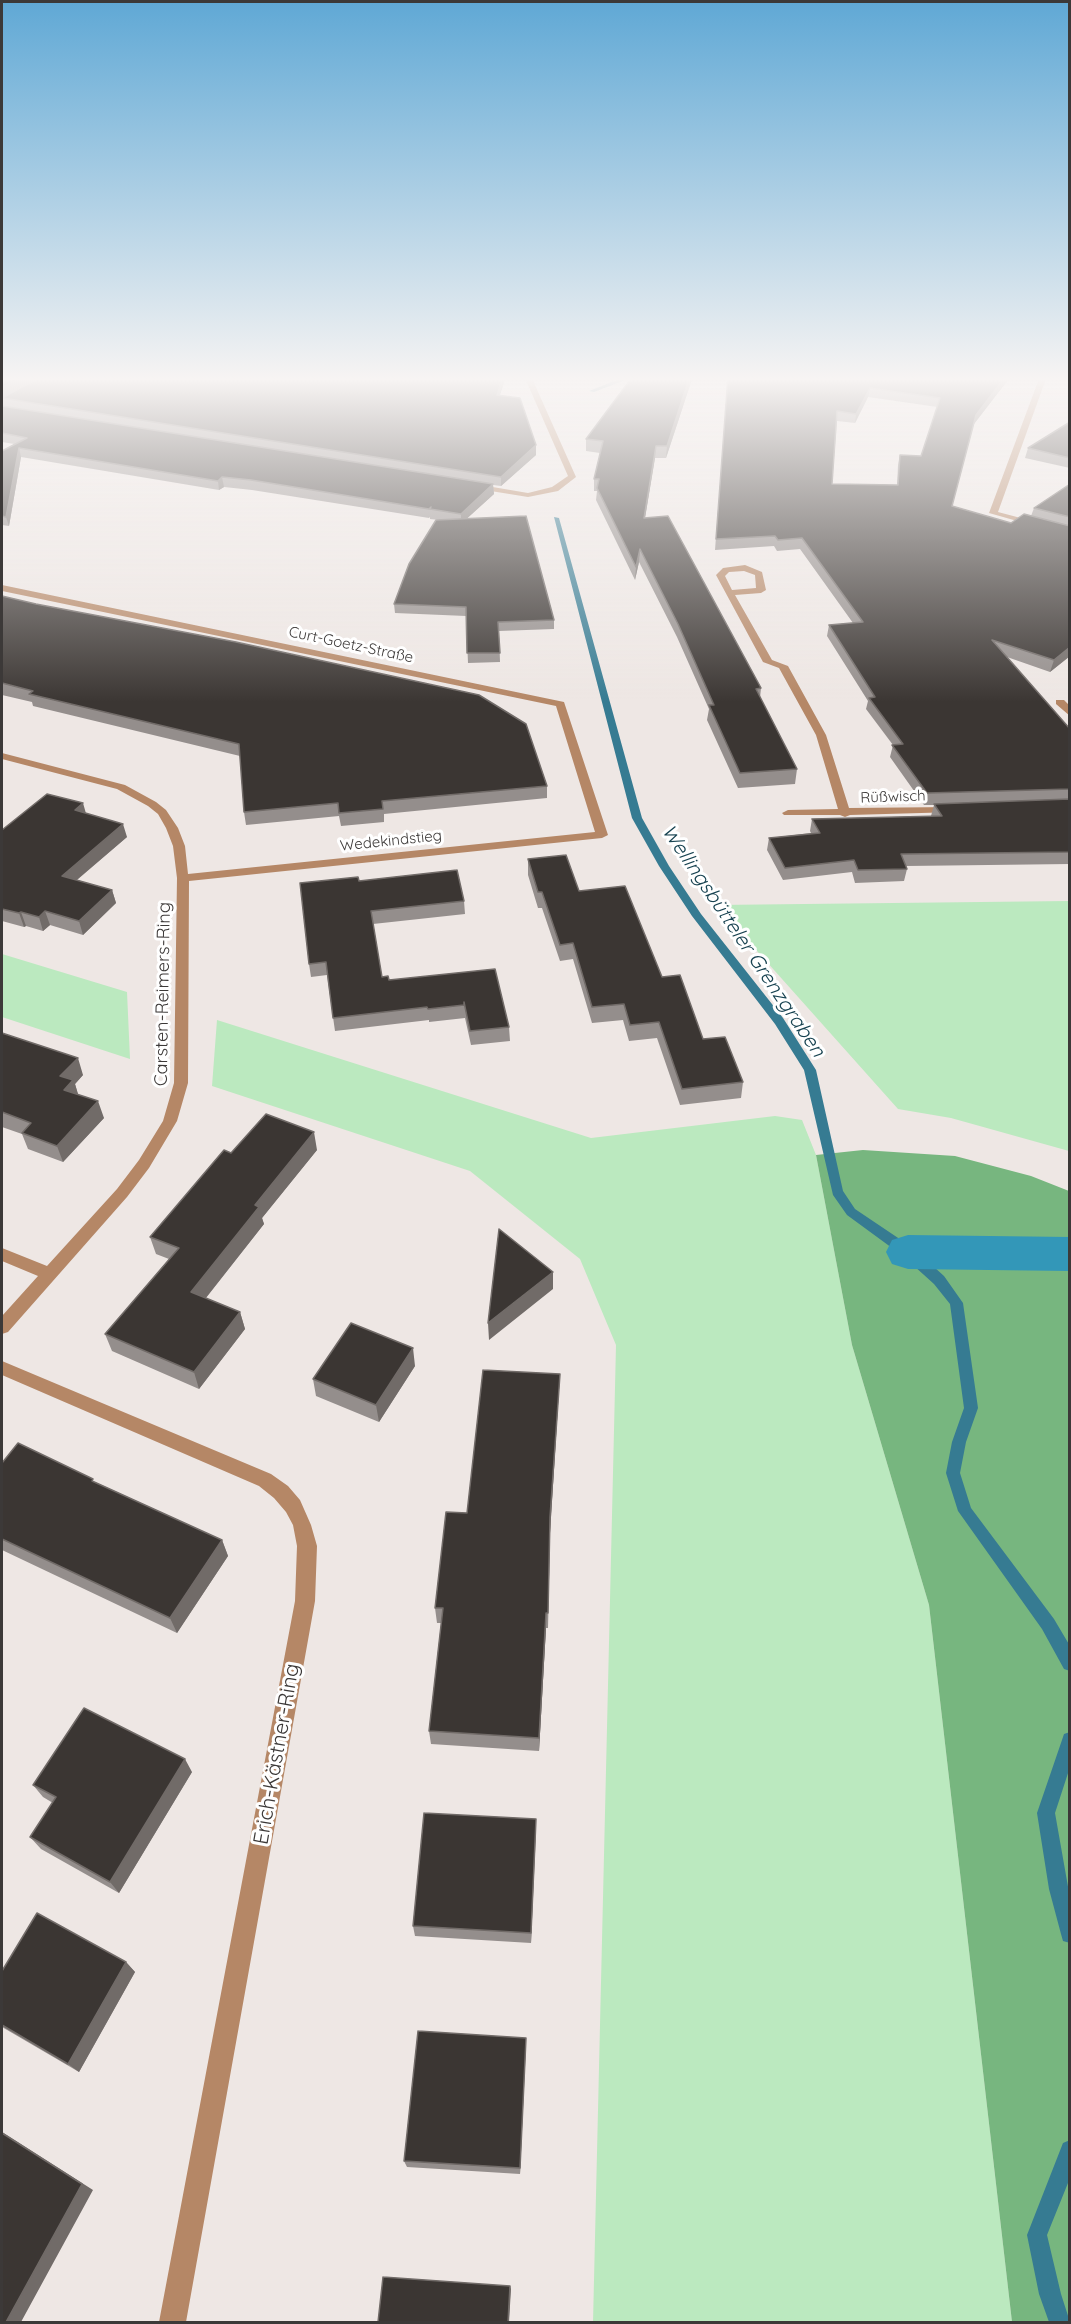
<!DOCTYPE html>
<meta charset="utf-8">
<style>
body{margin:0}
#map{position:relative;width:1071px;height:2324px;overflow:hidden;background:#eee7e4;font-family:Quicksand,sans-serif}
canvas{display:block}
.frame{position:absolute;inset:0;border:3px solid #3c3938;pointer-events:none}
</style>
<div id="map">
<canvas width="1071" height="2324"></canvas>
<div class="frame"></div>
</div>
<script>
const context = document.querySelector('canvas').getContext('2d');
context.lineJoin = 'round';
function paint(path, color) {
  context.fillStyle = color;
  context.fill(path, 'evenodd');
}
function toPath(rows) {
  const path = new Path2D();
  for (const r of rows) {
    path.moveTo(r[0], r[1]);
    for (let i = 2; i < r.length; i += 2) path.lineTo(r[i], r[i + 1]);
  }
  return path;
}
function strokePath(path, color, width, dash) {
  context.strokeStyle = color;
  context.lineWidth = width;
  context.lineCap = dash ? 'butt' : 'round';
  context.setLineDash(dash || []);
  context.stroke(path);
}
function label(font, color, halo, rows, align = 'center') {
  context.font = font + ' Quicksand,sans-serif';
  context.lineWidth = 6;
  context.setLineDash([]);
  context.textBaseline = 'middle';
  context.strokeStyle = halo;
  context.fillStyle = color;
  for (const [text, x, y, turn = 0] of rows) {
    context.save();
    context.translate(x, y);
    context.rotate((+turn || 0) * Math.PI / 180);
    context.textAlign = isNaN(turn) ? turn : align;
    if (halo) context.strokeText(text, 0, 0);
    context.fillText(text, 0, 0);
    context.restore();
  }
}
paint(toPath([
 [1069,901,1069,1151,951,1118,898,1109,716,905],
 [2,954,127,992,130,1059,2,1017],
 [217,1020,591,1138,775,1116,802,1120,816,1155,852,1345,929,1605,1012,2322,593,2322,616,1345,580,1259,470,1171,212,1086]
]), '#bbe9bf');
paint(toPath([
 [863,1150,955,1156,1031,1176,1069,1191,1069,2322,1012,2322,929,1605,852,1345,816,1155]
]), '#77b67f');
paint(toPath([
 [627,376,636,376,594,392,589,391,627,376],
 [554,517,559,518,642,818,669,866,701,914,783,1018,816,1070,843,1191,855,1209,913,1248,944,1276,963,1303,978,1408,966,1442,960,1473,971,1508,1054,1619,1070,1646,1070,1671,1064,1669,1042,1629,958,1511,946,1473,952,1442,964,1408,950,1304,934,1284,903,1256,847,1215,833,1195,804,1070,775,1024,692,916,659,866,632,818,554,517],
 [1070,1732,1070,1767,1055,1813,1070,1898,1070,1943,1063,1941,1061,1934,1049,1889,1037,1813,1062,1740,1064,1734,1070,1732],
 [1070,2140,1070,2178,1047,2235,1061,2294,1070,2322,1049,2322,1039,2294,1027,2235,1063,2143,1070,2140]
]), '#367b92');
paint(toPath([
 [908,1235,1070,1237,1070,1271,908,1269,892,1264,886,1252,892,1240,908,1235]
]), '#3397b8');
paint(toPath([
 [524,376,531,376,576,477,558,491,528,497,472,488,471,486,475,484,528,493,552,487,568,476,524,376],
 [1040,376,1047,376,998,512,1070,531,1070,536,989,513,1040,376],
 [745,565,762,572,766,590,761,593,735,595,772,660,788,666,826,735,849,808,953,807,959,810,957,812,850,815,845,817,840,815,784,815,782,813,788,810,838,809,816,735,779,668,763,662,716,575,723,568,745,565],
 [744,571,755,575,756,588,732,590,725,576,729,572,744,571],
 [2,585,564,702,608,835,602,838,189,881,188,1083,177,1121,149,1168,127,1197,8,1332,2,1334,2,1316,38,1276,2,1261,2,1248,47,1266,117,1189,139,1160,163,1121,174,1083,177,878,173,846,166,828,158,814,148,806,117,789,2,759,2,753,125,785,156,802,166,810,178,828,185,846,188,874,595,832,556,706,2,591,2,585],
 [1056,700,1064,700,1070,706,1070,716,1056,704,1056,700],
 [2,1361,271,1474,288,1486,300,1500,311,1525,317,1546,315,1601,186,2322,159,2322,295,1601,297,1546,293,1525,286,1512,274,1498,259,1486,2,1375,2,1361]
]), '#b58766');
paint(toPath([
 [2,376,504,376,504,383,500,395,536,455,501,486,493,485,494,494,466,519,554,620,554,629,499,631,500,662,468,663,466,616,395,613,394,604,440,520,430,519,430,517,429,518,252,490,224,487,219,490,21,457,9,526,2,525,2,451,14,444,2,442,2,406,3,406,2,401],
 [633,376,693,376,666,458,655,458,645,518,761,688,760,698,797,769,795,784,738,788,707,720,709,709,677,637,639,562,635,580,596,500,597,491,594,491,594,479,600,453,586,451,586,439],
 [728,376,1011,376,974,424,952,506,1011,523,1031,516,1034,508,1070,484,1070,656,1050,672,1007,657,1070,729,1070,864,906,866,907,869,904,881,855,883,852,872,783,880,767,850,769,838,811,833,810,831,812,819,931,816,934,805,924,805,890,757,893,745,866,709,868,701,827,636,829,625,853,623,800,549,777,551,774,546,715,550],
 [868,397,937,407,921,456,900,455,898,465,897,485,832,484,837,421,855,423],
 [1070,422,1070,468,1025,458,1028,448],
 [2,596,547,786,547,798,384,814,384,822,341,826,339,816,246,825,244,812,240,756,33,706,32,702,2,695],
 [86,813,127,837,77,880,112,890,116,903,83,935,50,925,43,931,26,926,24,927,2,921,2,830],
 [528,859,579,891,662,977,703,1039,743,1082,741,1098,680,1105,657,1038,629,1041,623,1020,592,1023,573,959,560,961,542,908,538,908,528,875],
 [359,881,464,901,465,914,373,924,382,977,389,980,495,969,509,1027,510,1041,471,1045,465,1018,429,1022,429,1020,335,1031,327,975,311,977,309,964],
 [2,1033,83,1075,75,1084,78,1095,104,1118,63,1162,28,1149,22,1134,2,1127],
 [317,1150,262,1218,264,1224,206,1298,240,1312,245,1329,199,1389,112,1351,105,1334,169,1259,156,1254,150,1237,231,1153],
 [415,1366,379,1422,316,1396,313,1379],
 [560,1374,550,1533,548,1628,546,1628,539,1751,431,1744,429,1731,441,1623,437,1623,435,1608,467,1513],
 [2,1463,95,1482,222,1540,228,1556,177,1633,2,1550],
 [192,1772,119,1893,41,1849,30,1837,53,1803,43,1797,33,1785],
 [536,1819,531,1943,415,1936,413,1926],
 [126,1962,135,1972,79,2072,2,2027,2,1971],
 [526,2038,520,2174,407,2167,404,2161]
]), '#948e8c');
paint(toPath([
 [24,376,44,376,2,398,2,388],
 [503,376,504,383,497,403,497,395],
 [690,376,693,376,666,458,667,446],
 [1006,376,1011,376,974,424,976,415],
 [870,388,868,397,855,423,856,414],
 [536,445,536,455,501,486,501,477],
 [656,446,655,458,643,530,644,518],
 [19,448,21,457,9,526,6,517],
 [222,477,224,487,219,490,218,481],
 [493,484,494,494,461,524,461,514],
 [640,549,639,562,635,580,636,567],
 [1070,647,1070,656,1050,672,1054,660],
 [83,803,87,817,75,810],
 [123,824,127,837,66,889,62,876],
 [112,890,116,903,83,935,79,921],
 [45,911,50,925,43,931,39,917],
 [21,912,26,926,24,927,19,913],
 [78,1058,83,1075,75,1084,79,1097,64,1090,60,1076],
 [98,1101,104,1118,63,1162,57,1146],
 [314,1132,317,1150,262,1218,264,1224,197,1309,191,1292,255,1205],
 [553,1272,553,1289,489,1340,488,1323],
 [240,1312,245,1329,199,1389,194,1372],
 [413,1348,415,1366,379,1422,376,1405],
 [560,1374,550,1533,548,1628,550,1517],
 [222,1540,228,1556,177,1633,170,1618],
 [546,1613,546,1628,539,1751,539,1738],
 [185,1759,192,1772,119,1893,110,1882],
 [536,1819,536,1831,531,1943,531,1933],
 [126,1962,135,1972,79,2072,68,2064],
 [526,2038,526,2046,520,2174,520,2168],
 [2,2132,93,2190,21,2322,6,2322],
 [510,2286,511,2289,509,2322,508,2322]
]), '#716b68');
const building = toPath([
 [2,376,24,376,2,388,2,376],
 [42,376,503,376,497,395,520,398,536,445,501,477,2,398,42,376],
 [633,376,690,376,667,446,656,446,644,518,668,516,761,688,756,689,797,769,740,773,709,705,714,705,678,624,640,549,636,567,597,488,599,479,594,479,603,441,586,439,633,376],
 [728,376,1006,376,976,415,952,506,1011,523,1024,514,1070,526,1070,647,1054,660,992,640,1070,729,1070,789,927,793,892,745,903,744,869,698,875,697,829,625,863,622,802,538,778,540,775,536,716,539,728,376],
 [870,388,940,398,921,456,900,455,898,485,832,484,837,411,856,414,870,388],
 [2,406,493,484,461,514,430,509,431,507,429,509,251,480,222,477,218,481,19,448,6,517,2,516,2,451,27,438,2,433,2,406],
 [1070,422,1070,458,1028,448,1070,422],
 [1070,484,1070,517,1034,508,1070,484],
 [526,516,554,620,498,622,500,653,467,653,466,607,394,604,409,564,436,520,526,516],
 [2,596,36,604,236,642,479,695,526,724,547,786,382,801,383,809,339,813,338,803,244,812,239,744,29,694,33,691,2,683,2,596],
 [47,794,83,803,75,810,123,824,62,876,112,890,79,921,45,911,39,917,21,912,19,913,2,909,2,830,47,794],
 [1070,799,1070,852,901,854,907,869,858,870,854,860,785,868,769,838,820,833,812,819,942,816,934,804,1070,799],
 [566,855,579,891,625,886,662,977,680,975,703,1039,725,1037,743,1082,682,1089,659,1022,630,1025,624,1004,592,1007,573,943,560,945,542,892,538,892,528,859,566,855],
 [457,870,464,901,371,911,382,977,388,976,389,980,495,969,509,1027,470,1031,464,1002,464,1005,428,1009,427,1007,333,1018,326,962,309,964,300,883,358,877,359,881,457,870],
 [2,1033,78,1058,60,1076,73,1080,64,1090,98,1101,57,1146,22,1133,31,1123,2,1112,2,1033],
 [266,1114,314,1132,255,1205,259,1207,191,1292,240,1312,194,1372,105,1334,179,1248,150,1237,224,1150,231,1153,266,1114],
 [499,1229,553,1272,488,1323,499,1229],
 [351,1323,413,1348,376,1405,313,1379,351,1323],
 [483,1370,560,1374,550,1517,548,1613,546,1613,539,1738,429,1731,443,1608,435,1608,446,1512,467,1513,483,1370],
 [18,1443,93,1479,92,1481,222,1540,170,1618,2,1539,2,1463,18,1443],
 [84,1708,185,1759,110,1882,30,1837,56,1797,33,1785,84,1708],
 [424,1813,536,1819,531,1933,413,1926,424,1813],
 [37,1913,126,1962,68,2064,2,2025,2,1971,37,1913],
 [418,2031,526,2038,520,2168,404,2161,418,2031],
 [2,2133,82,2184,6,2322,2,2322,2,2133],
 [383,2277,510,2286,508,2322,378,2322,383,2277]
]);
paint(building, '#3b3633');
strokePath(building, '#716b68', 1.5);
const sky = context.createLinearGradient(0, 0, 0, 702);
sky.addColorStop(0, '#5fa8d5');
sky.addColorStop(0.54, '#f7f4f3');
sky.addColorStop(1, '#f7f4f300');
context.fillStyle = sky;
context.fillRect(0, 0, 1071, 702);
label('15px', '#3c3938', '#fff', [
 ["Curt-Goetz-Straße",351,645,12],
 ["Rüßwisch",893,797,-2],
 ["Wedekindstieg",391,841,-6]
]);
label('18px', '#3c3938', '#fff', [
 ["Carsten-Reimers-Ring",163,994,-89]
]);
label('italic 20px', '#174250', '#fff', [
 ["Wellingsbütteler Grenzgraben",743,941,56]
]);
label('21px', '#3c3938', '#fff', [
 ["Erich-Kästner-Ring",277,1754,-80]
]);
</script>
